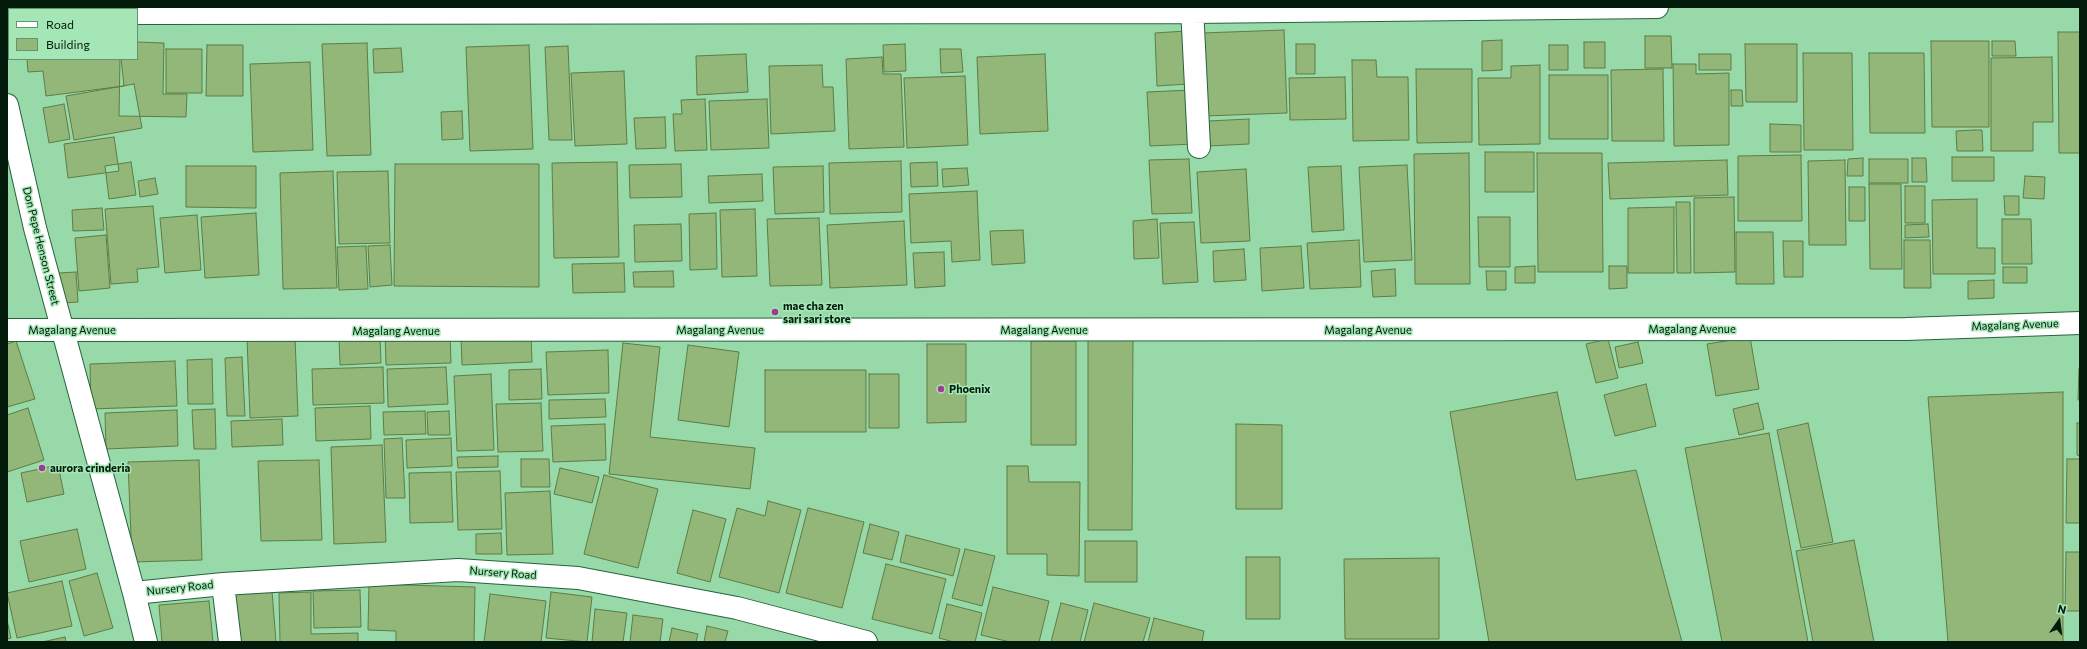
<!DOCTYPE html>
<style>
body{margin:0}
#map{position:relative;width:2087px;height:649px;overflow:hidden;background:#98d9aa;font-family:Commissioner,sans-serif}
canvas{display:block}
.frame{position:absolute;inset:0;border:8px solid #021b0a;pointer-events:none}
.legend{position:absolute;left:8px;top:8px;width:130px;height:52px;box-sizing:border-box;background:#a5e6b7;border:1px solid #649572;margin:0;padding:5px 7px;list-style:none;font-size:12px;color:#021b0a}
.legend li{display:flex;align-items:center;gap:8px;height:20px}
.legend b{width:20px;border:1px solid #649572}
.north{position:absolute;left:2039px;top:601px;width:40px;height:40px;-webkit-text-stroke:3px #a5e6b7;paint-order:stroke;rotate:14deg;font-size:11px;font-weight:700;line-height:16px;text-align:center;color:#021b0a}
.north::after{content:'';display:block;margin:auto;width:14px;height:18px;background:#021b0a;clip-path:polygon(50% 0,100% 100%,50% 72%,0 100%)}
</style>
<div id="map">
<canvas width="2087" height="649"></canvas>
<div class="frame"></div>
<ul class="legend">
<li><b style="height:5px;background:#fff"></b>Road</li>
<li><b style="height:11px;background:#93b679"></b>Building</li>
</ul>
<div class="north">N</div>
</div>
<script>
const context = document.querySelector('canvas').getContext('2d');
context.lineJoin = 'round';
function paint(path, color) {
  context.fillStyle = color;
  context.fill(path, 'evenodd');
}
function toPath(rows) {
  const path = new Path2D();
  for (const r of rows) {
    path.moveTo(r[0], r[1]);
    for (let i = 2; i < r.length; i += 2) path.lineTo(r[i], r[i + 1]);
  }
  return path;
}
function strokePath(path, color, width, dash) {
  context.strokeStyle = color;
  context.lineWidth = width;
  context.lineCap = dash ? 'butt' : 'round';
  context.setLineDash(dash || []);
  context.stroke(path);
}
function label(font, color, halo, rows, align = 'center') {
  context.font = font + ' Commissioner,sans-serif';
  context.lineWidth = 3;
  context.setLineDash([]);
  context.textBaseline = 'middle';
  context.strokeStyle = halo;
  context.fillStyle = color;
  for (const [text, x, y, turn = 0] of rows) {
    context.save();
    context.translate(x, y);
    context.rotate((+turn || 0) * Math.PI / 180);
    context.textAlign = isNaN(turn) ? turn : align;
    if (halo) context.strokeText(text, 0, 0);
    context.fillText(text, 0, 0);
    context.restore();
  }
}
const building = toPath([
 [1284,30,1287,113,1205,116,1202,33,1284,30],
 [1186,31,1188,84,1157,86,1155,33,1186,31],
 [2058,32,2080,32,2080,153,2059,153,2058,32],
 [1645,36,1671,36,1672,68,1645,68,1645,36],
 [1502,40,1502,70,1482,71,1482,41,1502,40],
 [1931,41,1989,41,1989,127,1932,127,1931,41],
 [1992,41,2015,41,2016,56,1992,56,1992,41],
 [137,42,164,43,163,94,187,94,186,117,119,116,120,59,137,59,137,42],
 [1584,42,1605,42,1605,68,1584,68,1584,42],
 [367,43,371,155,327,156,322,44,367,43],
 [905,44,906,71,884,72,883,45,905,44],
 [1296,44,1315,44,1315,74,1296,74,1296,44],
 [1745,44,1797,44,1797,102,1746,102,1745,44],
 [207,45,243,45,243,96,206,96,207,45],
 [529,45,533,149,470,151,466,47,529,45],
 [1549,45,1568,45,1568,70,1549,70,1549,45],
 [568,46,572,140,549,140,545,47,568,46],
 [401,48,403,72,374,73,373,49,401,48],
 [166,49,202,49,202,93,166,93,166,49],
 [940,49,961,49,963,72,941,73,940,49],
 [1803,53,1852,53,1853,150,1804,150,1803,53],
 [1869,53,1924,53,1925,133,1870,133,1869,53],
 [746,54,748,92,697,95,696,56,746,54],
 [1045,54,1048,131,980,134,977,57,1045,54],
 [1699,54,1731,54,1731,70,1699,70,1699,54],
 [882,57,883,74,901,74,904,147,849,149,846,59,882,57],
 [2052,57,2053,122,2033,122,2033,151,1991,151,1991,58,2052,57],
 [27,59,121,59,124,86,46,96,43,71,28,72,27,59],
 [1352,60,1376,60,1377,77,1408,77,1409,140,1353,141,1352,60],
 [310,62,313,150,253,152,250,64,310,62],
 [1673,64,1696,64,1696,74,1729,73,1729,145,1674,146,1673,64],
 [822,65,823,87,833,87,835,131,771,134,769,66,822,65],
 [1540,65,1540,144,1479,145,1478,78,1511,78,1511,66,1540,65],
 [1416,69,1472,69,1472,142,1417,143,1416,69],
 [1663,69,1664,141,1612,141,1611,70,1663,69],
 [624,71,627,144,575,146,571,73,624,71],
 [1549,75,1608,75,1608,139,1549,139,1549,75],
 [965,76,968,145,907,148,904,78,965,76],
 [1345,77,1346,119,1290,120,1289,78,1345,77],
 [134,84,142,128,74,140,66,96,134,84],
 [1191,90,1194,144,1150,146,1147,92,1191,90],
 [1731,90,1742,90,1743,106,1731,106,1731,90],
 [705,99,707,150,675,151,673,114,682,114,681,100,705,99],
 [767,99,769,148,711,150,709,101,767,99],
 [64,104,70,139,49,143,43,108,64,104],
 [462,111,463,139,442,140,441,112,462,111],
 [665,117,666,148,636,149,634,118,665,117],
 [1249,119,1249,144,1209,146,1208,121,1249,119],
 [1770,124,1801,125,1801,152,1770,152,1770,124],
 [1974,130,1982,130,1983,151,1957,151,1956,131,1974,130],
 [114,137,119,171,68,178,64,144,114,137],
 [1485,152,1534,152,1534,192,1485,192,1485,152],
 [1469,153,1470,284,1415,284,1414,154,1469,153],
 [1537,153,1602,153,1603,272,1538,272,1537,153],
 [1801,155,1802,221,1738,221,1738,156,1801,155],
 [1952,157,1994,157,1994,181,1952,181,1952,157],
 [1863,158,1863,176,1847,176,1848,159,1863,158],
 [1912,158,1926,158,1927,182,1912,182,1912,158],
 [1189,159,1192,213,1152,214,1149,160,1189,159],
 [1869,159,1908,159,1908,183,1869,183,1869,159],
 [1727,160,1728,195,1610,199,1608,163,1727,160],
 [1845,160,1846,245,1809,245,1808,161,1845,160],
 [901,161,902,212,830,214,829,163,901,161],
 [131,162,136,195,109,199,105,166,131,162],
 [617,162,619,257,554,258,552,163,617,162],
 [937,162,938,186,911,187,910,163,937,162],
 [395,164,539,164,539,287,394,286,395,164],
 [681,164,682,197,630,198,629,165,681,164],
 [1407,165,1412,260,1364,262,1359,167,1407,165],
 [186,166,256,166,256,208,186,207,186,166],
 [823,166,824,212,775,214,773,167,823,166],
 [1341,166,1344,230,1312,232,1308,167,1341,166],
 [967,168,969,185,943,187,942,169,967,168],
 [1246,169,1250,241,1201,243,1197,172,1246,169],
 [333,171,337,288,283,289,280,173,333,171],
 [388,171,390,243,339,244,337,172,388,171],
 [762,174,763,201,709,203,708,176,762,174],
 [2025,176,2045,177,2044,199,2023,198,2025,176],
 [155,178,158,194,140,197,138,181,155,178],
 [1869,184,1901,184,1902,269,1870,269,1869,184],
 [1905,186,1925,186,1925,223,1905,223,1905,186],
 [1849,187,1865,187,1865,221,1849,221,1849,187],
 [977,191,980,260,952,262,951,241,911,243,909,194,977,191],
 [2004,196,2019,196,2019,215,2005,215,2004,196],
 [1734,197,1735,272,1694,273,1694,198,1734,197],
 [1977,199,1977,248,1995,248,1995,274,1933,274,1932,200,1977,199],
 [1676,202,1690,202,1691,273,1677,273,1676,202],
 [153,206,159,267,137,269,138,282,111,284,105,209,153,206],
 [1674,207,1674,273,1628,273,1628,208,1674,207],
 [102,208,104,230,73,231,72,210,102,208],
 [755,209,757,276,722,277,720,210,755,209],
 [256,213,259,275,205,278,201,217,256,213],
 [716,213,717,269,690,270,689,214,716,213],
 [197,215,201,270,165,273,160,218,197,215],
 [1478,217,1510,217,1510,267,1479,267,1478,217],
 [819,218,822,285,770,286,767,219,819,218],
 [1157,219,1159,258,1134,259,1133,221,1157,219],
 [2002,219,2031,219,2032,264,2002,264,2002,219],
 [904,221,907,285,830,288,827,225,904,221],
 [1194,222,1198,282,1163,284,1160,223,1194,222],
 [681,224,682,261,635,262,634,225,681,224],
 [1928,224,1929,237,1905,238,1905,225,1928,224],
 [1023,230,1025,263,992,265,990,231,1023,230],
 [1736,232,1773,232,1774,284,1736,284,1736,232],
 [106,235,110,288,79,291,75,238,106,235],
 [1359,240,1361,287,1310,289,1307,243,1359,240],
 [1904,240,1930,240,1931,288,1904,288,1904,240],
 [1783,241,1803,241,1803,277,1784,277,1783,241],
 [390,245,392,285,370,287,368,246,390,245],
 [366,246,368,289,339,290,337,247,366,246],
 [1301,246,1304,288,1262,291,1260,248,1301,246],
 [1244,249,1246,280,1214,282,1213,251,1244,249],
 [944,252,945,286,915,288,913,253,944,252],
 [624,263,625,292,573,293,572,264,624,263],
 [1535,266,1535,283,1515,283,1515,267,1535,266],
 [1609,266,1627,266,1627,288,1609,289,1609,266],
 [2003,267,2027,267,2027,283,2003,283,2003,267],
 [1395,269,1396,296,1373,297,1371,271,1395,269],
 [673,271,674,287,634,287,633,272,673,271],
 [1486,271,1506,271,1506,290,1487,290,1486,271],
 [76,272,78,302,62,303,59,273,76,272],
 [1994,280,1994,298,1968,299,1968,281,1994,280],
 [450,331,451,363,386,365,385,333,450,331],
 [1088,334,1133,334,1132,530,1088,530,1088,334],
 [531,335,532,362,462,365,461,337,531,335],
 [295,337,298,416,250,418,247,338,295,337],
 [380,337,381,363,340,365,339,338,380,337],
 [1750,337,1759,389,1716,396,1707,344,1750,337],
 [1608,339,1618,378,1596,383,1586,344,1608,339],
 [16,341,35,399,7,407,7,344,16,341],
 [1031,341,1076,341,1076,445,1031,445,1031,341],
 [1638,342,1643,363,1619,368,1615,347,1638,342],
 [623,343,660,347,650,437,755,448,750,489,609,474,623,343],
 [927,344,966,344,966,422,927,423,927,344],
 [688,345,739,352,729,427,678,420,688,345],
 [608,350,609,393,548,395,546,352,608,350],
 [242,357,245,416,227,416,225,358,242,357],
 [212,359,213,404,188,404,187,360,212,359],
 [175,361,177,406,91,409,90,364,175,361],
 [383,367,384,403,313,405,312,369,383,367],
 [446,367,448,404,388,407,387,369,446,367],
 [541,369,542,399,509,400,509,370,541,369],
 [2079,369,2080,369,2080,400,2078,400,2079,369],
 [765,370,866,370,866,432,765,432,765,370],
 [491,374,494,450,457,451,454,376,491,374],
 [869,374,899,374,899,428,869,428,869,374],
 [1646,384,1656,426,1615,436,1604,395,1646,384],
 [1557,392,1576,480,1636,470,1682,642,1489,642,1450,412,1557,392],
 [2063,392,2063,642,1948,642,1928,397,2063,392],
 [605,399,606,417,549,419,549,400,605,399],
 [541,403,543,451,498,452,496,404,541,403],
 [1758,403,1764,429,1739,435,1733,409,1758,403],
 [370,406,371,439,316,441,315,408,370,406],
 [28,408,44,460,7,472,7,415,28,408],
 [215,409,216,449,194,449,192,410,215,409],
 [177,410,178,446,106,449,105,413,177,410],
 [425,411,426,434,384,435,383,412,425,411],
 [449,411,450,435,428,435,427,412,449,411],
 [282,419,283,445,232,447,231,421,282,419],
 [1808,423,1833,542,1801,548,1777,430,1808,423],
 [2077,423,2080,423,2080,456,2077,455,2077,423],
 [605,424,606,460,553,462,551,426,605,424],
 [1236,424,1282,425,1282,509,1236,509,1236,424],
 [1769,433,1808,642,1722,642,1685,448,1769,433],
 [402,438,405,498,386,498,384,439,402,438],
 [451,438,452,466,407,468,406,440,451,438],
 [382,445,386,542,334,544,331,447,382,445],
 [498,456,498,467,458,468,457,457,498,456],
 [521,459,549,459,550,487,521,487,521,459],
 [2067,459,2080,459,2080,523,2066,523,2067,459],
 [199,460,202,560,132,562,128,462,199,460],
 [319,460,322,540,261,541,258,461,319,460],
 [58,465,64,494,27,502,21,473,58,465],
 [1007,466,1028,466,1029,482,1080,482,1079,576,1047,575,1047,554,1007,554,1007,466],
 [560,468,599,477,592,503,554,494,560,468],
 [500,471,502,529,458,530,456,472,500,471],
 [451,472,453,522,410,523,409,473,451,472],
 [604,475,658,489,638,568,584,554,604,475],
 [550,491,553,554,507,555,505,493,550,491],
 [768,501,801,510,779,593,719,577,737,508,765,516,768,501],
 [808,508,864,522,842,608,786,593,808,508],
 [693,510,726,519,710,582,677,573,693,510],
 [870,524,899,532,892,560,863,553,870,524],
 [77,529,86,569,29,582,20,541,77,529],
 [501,533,502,554,476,554,476,534,501,533],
 [906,535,960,549,953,576,900,562,906,535],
 [1854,540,1874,642,1813,642,1796,551,1854,540],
 [1085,541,1137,541,1137,582,1085,582,1085,541],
 [965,549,995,556,982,606,952,598,965,549],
 [2066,552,2080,552,2080,611,2065,611,2066,552],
 [1246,557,1280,557,1280,619,1246,619,1246,557],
 [1439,558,1439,639,1345,639,1344,559,1439,558],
 [886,564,946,579,932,634,872,619,886,564],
 [97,573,113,628,84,636,69,581,97,573],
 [62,581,72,626,17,638,7,593,62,581],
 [369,584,475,587,474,642,396,642,396,631,368,630,369,584],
 [993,587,1049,601,1039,642,1010,642,981,635,993,587],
 [360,590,361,627,314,628,313,591,360,590],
 [272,591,276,642,235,642,231,594,272,591],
 [311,592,311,634,358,633,358,642,280,642,279,593,311,592],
 [551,592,592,597,587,642,546,638,551,592],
 [490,594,546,601,541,642,484,642,490,594],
 [209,601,213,642,162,642,159,605,209,601],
 [1061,603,1088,610,1080,642,1051,642,1061,603],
 [1094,603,1150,618,1143,642,1084,642,1094,603],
 [947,604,982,613,975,642,954,642,939,638,947,604],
 [595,609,627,613,623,642,592,642,595,609],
 [633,615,663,619,660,642,630,642,633,615],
 [1154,618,1204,631,1202,642,1148,642,1154,618],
 [7,620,11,638,7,639,7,620],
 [707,626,728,631,725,642,704,642,707,626],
 [672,628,698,634,696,642,669,642,672,628],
 [65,637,66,642,42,642,65,637]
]);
paint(building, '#93b679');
strokePath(building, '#5c7d43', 1);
const street = toPath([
 [1192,7,1199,147],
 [7,13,9,13],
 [137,13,1192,12,1657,7],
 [7,105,35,228,134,593,146,642],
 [223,584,230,642],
 [134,593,223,584,458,570,578,578,737,608,866,642]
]);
const secondary = toPath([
 [7,330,1906,329,2080,323]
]);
strokePath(street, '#24643b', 24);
strokePath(secondary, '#24643b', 24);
strokePath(street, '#fff', 22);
strokePath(secondary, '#fff', 22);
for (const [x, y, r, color] of [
 [775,312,4,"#a33797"],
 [941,389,4,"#a33797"],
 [42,468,4,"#a33797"]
]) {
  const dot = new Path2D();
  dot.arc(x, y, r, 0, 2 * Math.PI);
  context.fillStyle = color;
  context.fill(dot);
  strokePath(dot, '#a5e6b7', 1.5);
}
label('11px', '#021b0a', '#a5e6b7', [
 ["Don Pepe Henson Street",41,246,76],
 ["Magalang Avenue",2015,325,-2],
 ["Magalang Avenue",1692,329],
 ["Magalang Avenue",72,330],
 ["Magalang Avenue",720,330],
 ["Magalang Avenue",1044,330],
 ["Magalang Avenue",1368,330],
 ["Magalang Avenue",396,331],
 ["Nursery Road",503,573,4],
 ["Nursery Road",180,588,-6]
]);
label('bold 11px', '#021b0a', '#a5e6b7', [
 ["mae cha zen",783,306],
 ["sari sari store",783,319],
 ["Phoenix",949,389],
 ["aurora crinderia",50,468]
], 'left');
</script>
